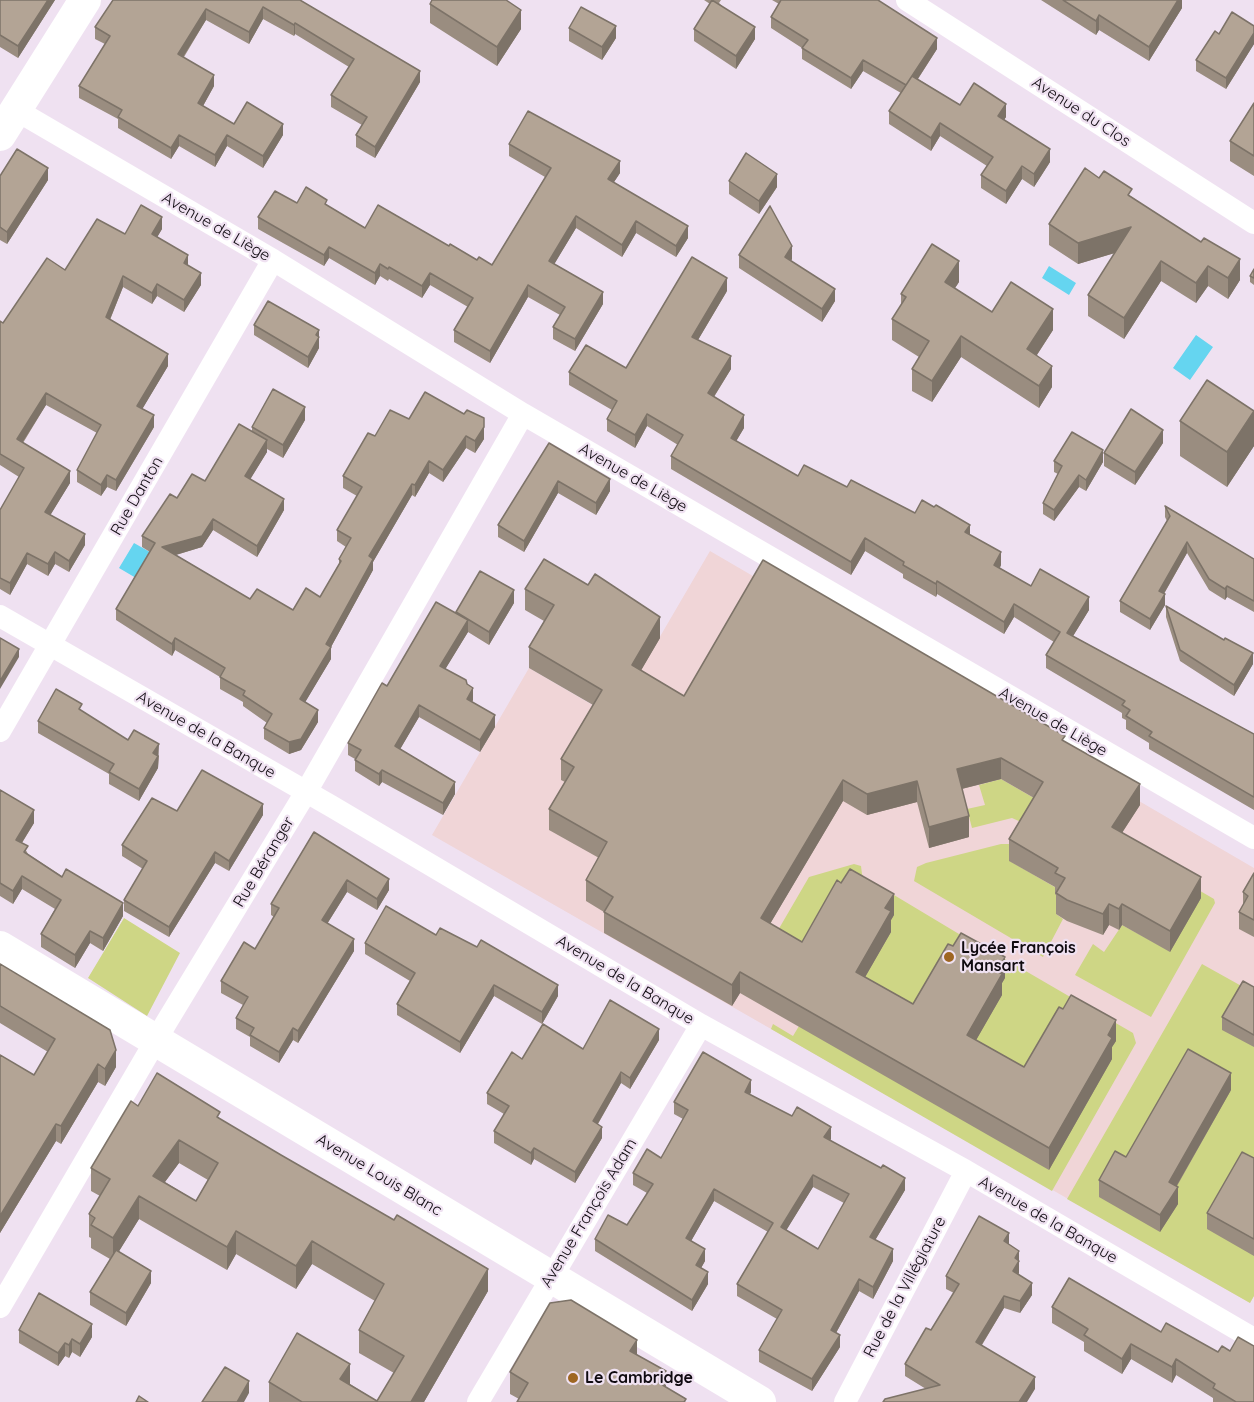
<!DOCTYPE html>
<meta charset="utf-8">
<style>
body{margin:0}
canvas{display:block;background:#efe1f1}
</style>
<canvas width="1254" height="1402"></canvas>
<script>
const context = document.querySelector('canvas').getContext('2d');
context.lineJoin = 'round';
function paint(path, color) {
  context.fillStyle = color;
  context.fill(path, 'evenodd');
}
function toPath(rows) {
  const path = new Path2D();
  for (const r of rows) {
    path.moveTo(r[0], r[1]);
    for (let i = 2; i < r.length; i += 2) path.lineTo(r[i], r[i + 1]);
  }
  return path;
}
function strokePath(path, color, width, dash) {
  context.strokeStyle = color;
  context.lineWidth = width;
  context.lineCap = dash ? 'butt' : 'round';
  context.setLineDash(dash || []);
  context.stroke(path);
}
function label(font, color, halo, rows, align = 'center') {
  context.font = font + ' Quicksand,sans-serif';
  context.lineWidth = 4.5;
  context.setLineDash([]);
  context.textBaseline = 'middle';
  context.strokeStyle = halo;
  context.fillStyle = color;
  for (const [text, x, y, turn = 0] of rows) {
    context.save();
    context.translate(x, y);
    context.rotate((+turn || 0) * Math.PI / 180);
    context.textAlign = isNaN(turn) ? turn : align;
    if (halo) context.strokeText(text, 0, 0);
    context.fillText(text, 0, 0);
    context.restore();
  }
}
paint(toPath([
 [710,551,1254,868,1254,1296,1250,1303,432,835,529,668,613,717]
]), '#f0d5d7');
paint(toPath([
 [1001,779,1039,801,1021,822,1012,818,972,828,967,809,985,805,979,785],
 [1001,844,1010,844,1010,861,1058,889,1065,899,1056,914,1063,919,1043,957,914,881,917,867,926,863],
 [854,864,861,866,862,874,868,886,802,963,770,944,809,877],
 [1183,881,1214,899,1215,903,1151,1017,1075,975,1093,944,1104,952,1122,925,1170,951],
 [894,895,979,946,913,1025,856,993,890,932,889,896],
 [124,918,180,953,147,1016,88,978],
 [1001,959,1005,959,1091,1009,1024,1088,967,1056],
 [1202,964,1254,993,1254,1296,1250,1303,1067,1199],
 [1114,1022,1133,1033,1136,1043,1052,1191,771,1029,773,1024,793,1036,799,1026,1049,1169,1108,1056]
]), '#ced685');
paint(toPath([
 [1049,266,1076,283,1069,295,1042,278],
 [1196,335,1213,347,1190,380,1173,368],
 [134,543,171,564,158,591,119,568]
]), '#65d5f0');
strokePath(toPath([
 [907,0,1254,223],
 [16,110,273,260,523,414,1254,838],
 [0,616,331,806,701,1025,966,1171,1254,1339],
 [0,731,273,260],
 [0,1307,166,1023,306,792,523,414],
 [478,1402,701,1025],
 [845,1402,966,1171]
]), '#fff', 22);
strokePath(toPath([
 [0,135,85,0],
 [0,947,760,1402]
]), '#fff', 32);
paint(toPath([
 [0,0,55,0,18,58,0,47],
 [113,0,300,0,420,82,375,158,356,147,356,135,362,125,331,107,331,95,349,67,295,34,294,36,263,19,249,44,206,20,184,57,214,86,203,106,234,124,283,135,263,168,227,146,215,167,179,146,171,159,118,128,118,119,79,98,79,86,105,44,95,39,95,27],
 [704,0,721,0,719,3,755,39,736,69,694,41,694,29,710,4],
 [772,0,878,0,937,49,918,79,960,105,1006,117,1004,120,1050,162,1034,187,1022,179,1006,204,981,188,981,175,987,166,940,136,931,151,889,124,889,111,901,93,863,71,851,89,802,59,802,48,771,28,771,17,779,4],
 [1041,0,1182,0,1182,8,1149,61,1099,30,1096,35],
 [430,4,521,29,497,66,430,23],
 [1254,26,1254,44,1226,89,1196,71,1196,60,1219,34],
 [569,28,616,38,602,60,569,41],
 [1254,103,1254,176,1230,161,1230,141],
 [509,144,620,173,614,182,688,238,676,257,636,233,622,257,576,228,554,264,603,304,575,351,553,339,553,327,560,315,528,297,490,363,454,342,454,330,468,307,430,285,422,298,389,279,388,281,380,276,375,285,329,258,324,266,258,229,258,217,297,203,327,206,365,228,449,246,477,260,492,265,545,177,509,156],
 [0,176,48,180,7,244,0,240],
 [1099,178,1132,197,1240,280,1228,299,1208,286,1196,303,1161,281,1124,339,1088,316,1088,295,1115,253,1078,264,1049,245,1049,224],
 [729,181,777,187,759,214,729,194],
 [162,229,157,237,188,265,201,285,184,312,157,296,152,304,123,287,110,320,168,366,142,409,154,427,116,491,107,487,101,496,77,482,77,470,97,433,46,405,23,443,70,483,50,515,85,545,69,572,55,564,48,576,27,564,10,595,0,589,0,510,19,477,0,465,0,321,3,323,65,270,125,234],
 [739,255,792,259,791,261,835,301,822,322,739,268],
 [1254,269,1254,285,1250,282,1250,276],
 [959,282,955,288,992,312,1053,330,1037,355,1052,387,1039,408,961,357,932,402,912,391,912,369,919,357,892,340,892,319,901,305,901,294],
 [727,291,698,340,731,369,714,397,744,428,736,441,798,476,847,487,970,535,1001,565,1000,568,1031,586,1089,610,1073,636,1254,734,1254,810,1149,749,1149,743,1126,729,1126,720,1122,718,1122,713,1046,668,1046,655,1054,642,1014,617,1004,634,937,594,936,597,903,578,903,574,865,551,851,575,671,469,671,456,678,445,647,426,635,448,607,431,607,419,612,410,569,385,569,372,626,368],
 [254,325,319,330,319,348,308,368,254,335],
 [409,419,484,439,475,453,466,448,443,482,429,473,415,497,412,495,373,562,373,570,331,647,331,659,305,702,318,722,301,750,289,754,264,739,264,728,267,723,243,706,243,702,220,689,220,677,175,650,172,656,116,620,116,609,150,552,142,547,142,536,177,498,205,481,252,431,252,427,305,420,283,458,267,449,267,452,250,479,284,510,257,557,213,530,202,547,176,555,250,599,293,610,320,597,339,564,339,559,346,547,337,541,337,530,357,496,343,488,343,476,375,436],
 [1180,421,1254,446,1227,487,1180,456],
 [549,443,610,491,596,515,558,493,524,552,498,537,498,525],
 [1163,443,1135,485,1104,466,1104,453],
 [1054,461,1103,462,1086,491,1079,487,1054,521,1043,514,1043,503,1058,474,1054,472],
 [1165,506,1254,559,1254,612,1227,597,1225,600,1209,590,1187,553,1164,594,1165,605,1150,630,1120,612,1120,601,1167,521,1165,517],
 [525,589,660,638,641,670,684,696,1065,742,1140,805,1122,833,1201,898,1170,952,1122,925,1119,930,1109,925,1103,935,1067,921,1056,914,1056,895,1055,894,1055,887,1009,861,1009,839,1034,798,1001,779,962,789,969,837,929,848,917,802,867,815,843,801,770,924,802,942,894,915,891,920,891,932,865,977,913,1004,1005,978,1002,983,1002,995,976,1040,1024,1067,1116,1041,1112,1047,1112,1059,1049,1170,740,993,732,1006,604,933,604,912,586,901,586,880,599,858,549,830,549,809,565,782,561,780,561,759,593,705,529,668,529,647,544,621,525,610],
 [514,603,489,645,468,632,445,669,467,684,473,700,472,702,495,727,480,752,419,717,400,749,455,794,443,815,382,782,379,786,355,771,355,759,348,755,348,743,387,686,456,614,456,612],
 [1166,606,1253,664,1234,696,1180,661,1166,617],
 [82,711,128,740,159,756,158,768,139,801,109,784,109,774,38,733,38,721],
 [0,790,34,823,22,843,28,854,123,916,103,951,90,943,75,968,41,947,41,934,55,909,22,889,13,904,0,896],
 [177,811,263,815,229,871,215,863,169,937,124,911,124,900,143,869,122,856,122,845],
 [314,832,389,890,377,910,347,892,327,924,354,951,298,1043,293,1040,279,1063,250,1046,250,1037,236,1029,236,1018,243,1005,221,993,221,981,255,949,274,917,271,915,271,904],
 [1254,873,1254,937,1239,929,1239,912,1243,905,1243,892],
 [436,935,558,996,542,1024,494,996,460,1053,397,1015,397,1004,410,981,365,954,365,943],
 [0,964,116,1067,105,1086,98,1082,61,1144,56,1141,0,1233,0,1055,34,1075,48,1052,0,1023],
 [1254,987,1254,1047,1222,1030,1222,1017],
 [659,1040,630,1089,621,1083,598,1124,602,1138,575,1183,534,1159,531,1165,494,1143,494,1131,504,1114,487,1104,487,1093,583,1049],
 [1231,1090,1177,1186,1178,1204,1160,1232,1099,1197,1099,1180,1126,1157],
 [751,1092,750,1094,831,1139,830,1140,905,1190,875,1240,893,1261,873,1299,859,1291,836,1333,840,1347,812,1391,759,1362,759,1350,777,1319,737,1296,737,1284,768,1232,714,1201,691,1241,705,1261,701,1268,708,1284,692,1311,595,1251,595,1239,627,1225,647,1193,633,1185,633,1173,661,1158,683,1119,674,1114,674,1102],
 [813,1187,844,1203,818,1249,786,1230],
 [138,1106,220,1119,488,1291,424,1402,269,1402,269,1382,350,1384,377,1401,394,1373,359,1353,359,1330,375,1301,312,1264,296,1289,236,1254,227,1270,139,1219,119,1251,151,1283,126,1326,90,1305,90,1292,110,1259,91,1248,91,1238,89,1237,89,1214,100,1196,91,1191,91,1168],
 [179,1163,208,1180,196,1201,165,1182],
 [1254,1158,1254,1256,1207,1229,1207,1213],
 [1009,1244,1019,1251,1019,1273,1018,1274,1032,1295,1020,1313,1004,1308,982,1345,1035,1389,926,1389,905,1376,905,1364,931,1330,954,1293,946,1289,946,1276],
 [1069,1278,1254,1402,1213,1402,1213,1398,1176,1375,1172,1383,1131,1359,1122,1374,1084,1351,1084,1342,1052,1323,1052,1307],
 [19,1330,92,1337,80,1357,72,1352,69,1358,65,1356,58,1366,19,1343],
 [637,1355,666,1387,686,1402,519,1399,510,1394,510,1372]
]), '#9a8d80');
paint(toPath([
 [48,0,55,0,18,58,18,46],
 [1178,0,1182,0,1182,8,1149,61,1149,47],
 [263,7,263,19,249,44,249,32],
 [206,9,206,20,178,65,178,54],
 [521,10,521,29,497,66,497,47],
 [1099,15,1099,30,1096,35,1096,21],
 [295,23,295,34,294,36,294,25],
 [616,26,616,38,602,60,602,47],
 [755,27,755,39,736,69,736,56],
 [1254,33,1254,44,1226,89,1226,78],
 [937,38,937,49,906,97,906,86],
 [863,60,863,71,851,89,851,78],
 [420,71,420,82,375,158,375,147],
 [214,75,214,86,198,115,198,103],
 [1006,104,1006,117,998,129,998,116],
 [940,123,940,136,931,151,931,138],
 [283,124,283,135,263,168,263,156],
 [179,135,179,146,171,159,171,148],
 [227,135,227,146,215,167,215,155],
 [1050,149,1050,162,1034,187,1034,174],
 [620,161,620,173,608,191,608,179],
 [1022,166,1022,179,1006,204,1006,191],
 [48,168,48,180,7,244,7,232],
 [777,174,777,187,759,214,759,201],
 [576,216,576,228,549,273,549,261],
 [162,217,162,229,152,246,152,234],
 [636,221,636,233,622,257,622,245],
 [688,226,688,238,676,257,676,246],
 [1131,227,1131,248,1078,264,1078,243],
 [792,246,792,259,785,270,785,257],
 [329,247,329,258,324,266,324,255],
 [188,255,188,267,184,263],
 [1240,259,1240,280,1228,299,1228,278],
 [959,261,959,282,945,303,945,282],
 [1161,261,1161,281,1124,339,1124,318],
 [380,264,380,276,375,285,375,273],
 [1208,266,1208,286,1196,303,1196,283],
 [201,273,201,285,184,312,184,300],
 [430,273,430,285,422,298,422,286],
 [123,276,123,287,106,329,106,317],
 [727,278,727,291,692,350,692,337],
 [157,284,157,296,152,304,152,293],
 [528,285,528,297,490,363,490,351],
 [835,289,835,301,822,322,822,309],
 [603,292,603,304,575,351,575,339],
 [1053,309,1053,330,1027,370,1027,349],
 [319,330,319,348,308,368,308,357],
 [961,336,961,357,932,402,932,381],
 [168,354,168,366,137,418,137,406],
 [731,356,731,369,708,406,708,393],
 [1052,366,1052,387,1039,408,1039,386],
 [46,393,46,405,17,451,17,439],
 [305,407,305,420,283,458,283,445],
 [1254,411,1254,446,1227,487,1227,452],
 [647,414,647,426,635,448,635,435],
 [154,415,154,427,116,491,116,480],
 [744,415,744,428,731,450,731,438],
 [484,427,484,439,475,453,475,441],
 [1163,430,1163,443,1135,485,1135,472],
 [466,436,466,448,443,482,443,470],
 [267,440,267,452,245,488,245,476],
 [1103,450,1103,462,1086,491,1086,480],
 [429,461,429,473,415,497,415,485],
 [70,471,70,483,45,524,45,512],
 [107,475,107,487,101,496,101,485],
 [1079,475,1079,487,1054,521,1054,510],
 [610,479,610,491,596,515,596,503],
 [558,481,558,493,524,552,524,541],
 [412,484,412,495,373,562,373,570,331,647,331,659,300,711,300,699,326,644,369,556],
 [284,499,284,510,257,557,257,546],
 [213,519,213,530,202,547,162,559,162,547],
 [970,525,970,538,965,532],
 [85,534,85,545,69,572,69,561],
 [865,538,865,551,851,575,851,562],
 [1187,542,1187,553,1159,602,1159,591],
 [55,552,55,564,48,576,48,564],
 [1001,552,1001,565,994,578,994,565],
 [27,553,27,564,10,595,10,583],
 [937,581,937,594,936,597,936,584],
 [1227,586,1227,597,1225,600,1225,589],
 [514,590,514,603,489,645,489,632],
 [1165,594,1165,605,1150,630,1150,619],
 [1089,597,1089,610,1067,646,1067,633],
 [1014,604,1014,617,1004,634,1004,622],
 [660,617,660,638,632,686,632,665],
 [468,620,468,632,440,678,440,666],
 [175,638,175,650,172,656,172,644],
 [19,649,19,657,0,689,0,681],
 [1253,653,1253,664,1234,696,1234,685],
 [473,688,473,700,467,711,467,699],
 [419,705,419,717,395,758,395,746],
 [318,710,318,722,301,750,289,754,289,742],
 [495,715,495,727,480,752,480,740],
 [159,744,158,768,139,801,139,789,153,753],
 [1001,758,1001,779,957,790,957,769],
 [382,770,382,782,379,786,379,774],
 [843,780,843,801,761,939,761,918],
 [917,781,917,802,867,815,867,794],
 [455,782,455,794,443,815,443,803],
 [1140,784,1140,805,1112,848,1112,827],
 [263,804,263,815,229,871,229,861],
 [34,810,34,823,16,852,16,840],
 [969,816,969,837,929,848,929,827],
 [215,852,215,863,169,937,169,927],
 [22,876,22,889,13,904,13,891],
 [1201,877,1201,898,1170,952,1170,931],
 [389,879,389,890,377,910,377,899],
 [347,880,347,892,322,932,322,920],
 [894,894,894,915,891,920,891,932,856,993,856,972,885,908],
 [123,903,123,916,103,951,103,938],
 [1109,904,1109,925,1103,935,1103,914],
 [1122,904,1122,925,1119,930,1119,909],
 [90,931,90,943,75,968,75,955],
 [354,939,354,951,298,1043,298,1031],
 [1005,957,1005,978,1002,983,1002,995,967,1056,967,1035,997,971],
 [740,972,740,993,732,1006,732,985],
 [494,985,494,996,460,1053,460,1042],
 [558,985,558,996,542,1024,542,1012],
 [1116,1020,1116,1041,1112,1047,1112,1059,1049,1170,1049,1148],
 [293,1028,293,1040,279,1063,279,1052],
 [659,1029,659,1040,630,1089,630,1078],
 [116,1050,116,1067,105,1086,105,1069],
 [98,1064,98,1082,61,1144,61,1126],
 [621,1072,621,1083,593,1132,593,1121],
 [1231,1073,1231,1090,1169,1199,1169,1182],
 [751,1080,751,1092,745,1104,745,1092],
 [56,1124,56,1141,0,1233,0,1216],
 [602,1127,602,1138,575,1183,575,1172],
 [831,1127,831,1139,824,1149,824,1137],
 [179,1140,179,1163,153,1198,153,1176],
 [534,1148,534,1159,531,1165,531,1153],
 [813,1175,813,1187,781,1239,781,1227],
 [905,1178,905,1190,870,1249,870,1237],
 [1178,1187,1178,1204,1160,1232,1160,1215],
 [714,1189,714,1201,686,1250,686,1238],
 [139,1196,139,1219,113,1261,113,1238],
 [236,1231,236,1254,227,1270,227,1247],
 [1009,1233,1009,1245,1004,1241],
 [312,1241,312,1264,296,1289,296,1266],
 [705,1249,705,1261,696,1277,696,1265],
 [893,1249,893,1261,873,1299,873,1287],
 [1019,1251,1019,1273,1013,1283,1013,1271,1015,1258],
 [488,1269,488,1291,424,1402,411,1402],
 [151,1271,151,1283,126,1326,126,1313],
 [708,1272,708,1284,692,1311,692,1300],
 [859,1279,859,1291,831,1342,831,1330],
 [1032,1283,1032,1295,1020,1313,1020,1301],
 [1004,1296,1004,1308,976,1354,976,1342],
 [92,1324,92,1337,80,1357,80,1344],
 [840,1335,840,1347,812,1391,812,1379],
 [72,1339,72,1352,69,1358,69,1345],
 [637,1340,637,1362,630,1351],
 [65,1343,65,1356,58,1366,58,1353],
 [1131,1344,1131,1359,1122,1374,1122,1359],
 [1176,1359,1176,1375,1172,1383,1172,1367],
 [350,1364,350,1387,340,1379],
 [666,1371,666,1393,659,1383],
 [1035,1377,1035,1389,1027,1402,1019,1402],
 [249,1381,249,1393,244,1402,237,1402]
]), '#7d7368');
const building = toPath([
 [0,0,48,0,18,46,0,35,0,0],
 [113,0,300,0,420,71,375,147,356,135,367,117,331,95,354,59,295,23,294,25,263,7,249,32,206,9,178,54,214,75,198,103,234,124,247,102,283,124,263,156,227,135,215,155,179,135,171,148,118,117,122,110,79,86,110,36,95,27,113,0],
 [432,0,506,0,521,10,497,47,430,4,432,0],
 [712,0,755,27,736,56,694,29,712,0],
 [781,0,878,0,937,38,906,85,863,60,851,78,802,48,808,40,771,17,781,0],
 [1063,0,1178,0,1149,47,1099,15,1096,21,1063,0],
 [581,7,616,26,602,47,569,28,581,7],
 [1232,12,1254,26,1254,33,1226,78,1196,60,1215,31,1219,34,1232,12],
 [912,76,960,105,974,83,1006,104,998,116,1050,149,1034,174,1022,166,1006,191,981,175,993,157,940,123,931,138,889,111,912,76],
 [1254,103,1254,156,1230,141,1254,103],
 [528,111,620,161,608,179,688,226,676,246,636,221,622,245,576,216,549,261,603,292,575,339,553,327,565,307,528,285,490,351,454,330,473,298,430,273,422,286,389,267,388,269,380,264,375,273,329,247,324,255,258,217,275,191,297,203,306,187,327,200,325,204,365,228,378,205,449,246,450,244,477,260,479,257,492,265,551,168,509,144,528,111],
 [17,149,48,168,7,232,0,227,0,176,17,149],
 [746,153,777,174,759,201,729,181,746,153],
 [1085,168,1099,178,1104,171,1132,189,1128,195,1201,242,1204,238,1240,259,1228,278,1208,266,1196,283,1161,261,1124,318,1088,295,1131,227,1078,243,1049,224,1085,168],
 [141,205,162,217,152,234,188,255,184,263,201,273,184,300,157,284,152,293,123,276,106,317,168,354,137,406,154,415,116,480,107,475,101,485,77,470,101,425,46,393,17,439,70,471,45,512,85,534,69,561,55,552,48,564,27,553,10,583,0,578,0,510,24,468,0,454,0,321,3,323,47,258,65,270,97,219,125,234,141,205],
 [770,206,792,246,785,257,835,289,822,309,739,255,770,206],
 [932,244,959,261,945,282,992,312,1011,282,1053,309,1027,349,1052,366,1039,386,961,336,932,381,912,369,929,341,892,319,906,297,901,294,932,244],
 [692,257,727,278,692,337,731,356,708,393,744,415,731,438,798,476,804,465,847,487,851,480,915,513,922,500,934,507,936,505,970,525,965,532,1001,552,994,565,1031,586,1040,569,1089,597,1067,633,1254,734,1254,797,1149,736,1152,732,1126,716,1130,710,1122,705,1125,701,1046,655,1060,632,1014,604,1004,622,937,581,936,584,903,565,904,562,865,538,851,562,671,456,683,435,647,414,635,435,607,419,617,401,569,372,586,345,626,368,692,257],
 [1254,269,1254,278,1250,276,1254,269],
 [268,301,319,330,316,335,319,337,308,357,254,325,268,301],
 [1207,380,1254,411,1227,452,1180,421,1207,380],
 [273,389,305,407,283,445,252,427,273,389],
 [425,392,464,414,467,410,484,418,484,427,475,441,466,436,443,470,429,461,415,485,412,484,369,556,373,559,326,644,331,647,300,699,318,710,301,739,289,742,264,728,272,714,243,695,245,691,220,677,225,668,175,638,172,644,116,609,155,543,142,536,170,494,177,498,192,474,205,481,239,424,267,440,245,476,284,499,257,546,213,519,202,536,162,547,250,599,257,589,293,610,306,588,320,597,341,561,339,559,351,538,337,530,362,487,343,476,368,433,375,436,390,410,409,419,425,392],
 [1131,409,1163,430,1135,472,1104,453,1131,409],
 [1072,432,1103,450,1086,480,1079,475,1054,510,1043,503,1062,466,1054,461,1072,432],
 [549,443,610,479,596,503,558,481,524,541,498,525,549,443],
 [1165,506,1254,559,1254,601,1227,586,1225,589,1209,579,1187,542,1159,591,1165,594,1150,619,1120,601,1170,516,1165,506],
 [544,559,588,585,595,574,660,617,632,665,684,696,763,560,1065,736,1062,740,1140,784,1112,827,1201,877,1170,931,1122,904,1119,909,1109,904,1103,914,1067,900,1056,893,1065,878,1055,873,1058,868,1009,839,1043,782,1001,758,957,769,969,816,929,827,917,781,867,794,843,780,761,918,802,942,837,880,841,883,850,869,894,894,885,908,891,911,856,972,913,1004,948,944,953,946,961,933,1005,957,997,971,1002,974,967,1035,1024,1067,1059,1007,1063,1009,1071,995,1116,1020,1108,1035,1112,1038,1049,1148,740,972,732,985,604,912,613,897,586,880,607,842,549,809,574,767,561,759,602,690,529,647,554,605,525,589,544,559],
 [480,571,514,590,489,632,456,612,480,571],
 [436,602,468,620,440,666,466,680,467,684,473,688,467,699,495,715,480,740,419,705,395,746,455,782,443,803,382,770,379,774,355,760,361,750,348,743,382,683,387,686,436,602],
 [1166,606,1224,640,1225,638,1253,653,1234,685,1180,650,1166,606],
 [0,638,19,649,0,681,0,638],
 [56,689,82,704,79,709,128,740,134,730,159,744,153,753,158,756,139,789,109,772,114,764,38,721,56,689],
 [202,770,263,804,229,861,215,852,169,927,124,900,147,861,122,845,152,798,177,811,202,770],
 [0,790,34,810,16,840,28,846,24,852,62,877,66,869,123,903,103,938,90,931,75,955,41,934,61,900,22,876,13,891,0,883,0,790],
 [314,832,389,879,377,899,347,880,322,920,354,939,298,1031,293,1028,279,1052,250,1035,254,1028,236,1018,248,997,221,981,244,942,255,949,279,908,271,904,314,832],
 [1254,873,1254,920,1239,912,1248,896,1243,892,1254,873],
 [386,906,436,935,440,928,477,947,481,940,558,985,542,1012,494,985,460,1042,397,1004,415,973,365,943,386,906],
 [0,964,110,1030,116,1050,105,1069,98,1064,61,1126,56,1124,0,1216,0,1055,34,1075,55,1039,0,1006,0,964],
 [1243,981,1254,987,1254,1035,1222,1017,1243,981],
 [610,1000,659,1029,630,1078,621,1072,593,1121,602,1127,575,1172,534,1148,531,1153,494,1131,509,1106,487,1093,512,1052,522,1059,543,1024,583,1049,610,1000],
 [1188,1049,1231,1073,1169,1182,1178,1187,1160,1215,1099,1180,1115,1151,1126,1157,1188,1049],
 [703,1052,751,1080,745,1092,792,1116,797,1107,831,1127,824,1137,881,1168,883,1165,905,1178,870,1237,893,1249,873,1287,859,1279,831,1330,840,1335,812,1379,759,1350,782,1310,737,1284,773,1223,714,1189,686,1238,705,1249,696,1265,708,1272,692,1300,595,1239,608,1215,627,1225,653,1184,633,1173,647,1149,661,1158,688,1110,674,1102,703,1052],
 [813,1175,849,1194,818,1249,781,1227,813,1175],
 [157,1073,220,1112,217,1117,281,1155,394,1220,397,1215,488,1269,411,1402,302,1402,269,1382,297,1333,350,1364,340,1379,377,1401,404,1356,359,1330,384,1284,312,1241,296,1266,236,1231,227,1247,139,1196,113,1238,91,1225,95,1218,89,1214,110,1179,91,1168,131,1101,138,1106,157,1073],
 [179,1140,218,1163,196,1201,153,1176,179,1140],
 [1242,1152,1254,1158,1254,1239,1207,1213,1242,1152],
 [979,1216,1009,1233,1004,1241,1019,1251,1015,1258,1019,1261,1013,1271,1032,1283,1020,1301,1004,1296,976,1342,1035,1377,1019,1402,883,1402,885,1399,940,1385,905,1364,926,1328,931,1330,959,1284,946,1276,979,1216],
 [116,1250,151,1271,126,1313,90,1292,116,1250],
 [1069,1278,1161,1332,1166,1323,1218,1352,1222,1346,1230,1351,1238,1337,1254,1346,1254,1402,1236,1402,1213,1388,1215,1384,1176,1359,1172,1367,1131,1344,1122,1359,1084,1335,1088,1329,1052,1307,1069,1278],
 [39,1293,92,1324,80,1344,72,1339,69,1345,65,1343,58,1353,19,1330,39,1293],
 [571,1300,637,1340,630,1351,666,1371,659,1383,686,1399,684,1402,517,1402,528,1383,510,1372,550,1303,571,1300],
 [225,1367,249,1381,237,1402,202,1402,225,1367],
 [139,1396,148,1402,136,1402,139,1396]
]);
paint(building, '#b3a495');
strokePath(building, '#7d7368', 1.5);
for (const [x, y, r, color] of [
 [949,957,6,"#9e6622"],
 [573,1378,6,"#9e6622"]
]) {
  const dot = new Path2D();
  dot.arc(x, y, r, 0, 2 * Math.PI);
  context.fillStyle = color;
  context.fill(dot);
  strokePath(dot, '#efe1f1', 2);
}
label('16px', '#0f0a10', '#efe1f1', [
 ["Avenue du Clos",1081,112,33],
 ["Avenue de Liège",216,227,30],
 ["Avenue de Liège",633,478,30],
 ["Rue Danton",137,496,-60],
 ["Avenue de Liège",1053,722,30],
 ["Avenue de la Banque",206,735,30],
 ["Rue Béranger",264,862,-59],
 ["Avenue de la Banque",625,980,31],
 ["Avenue Louis Blanc",379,1175,31],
 ["Avenue François Adam",589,1213,-59],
 ["Avenue de la Banque",1048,1220,30],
 ["Rue de la Villégiature",905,1287,-62]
]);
label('bold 16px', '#0f0a10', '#efe1f1', [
 ["Lycée François",961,948],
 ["Mansart",961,966],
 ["Le Cambridge",585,1378]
], 'left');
</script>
